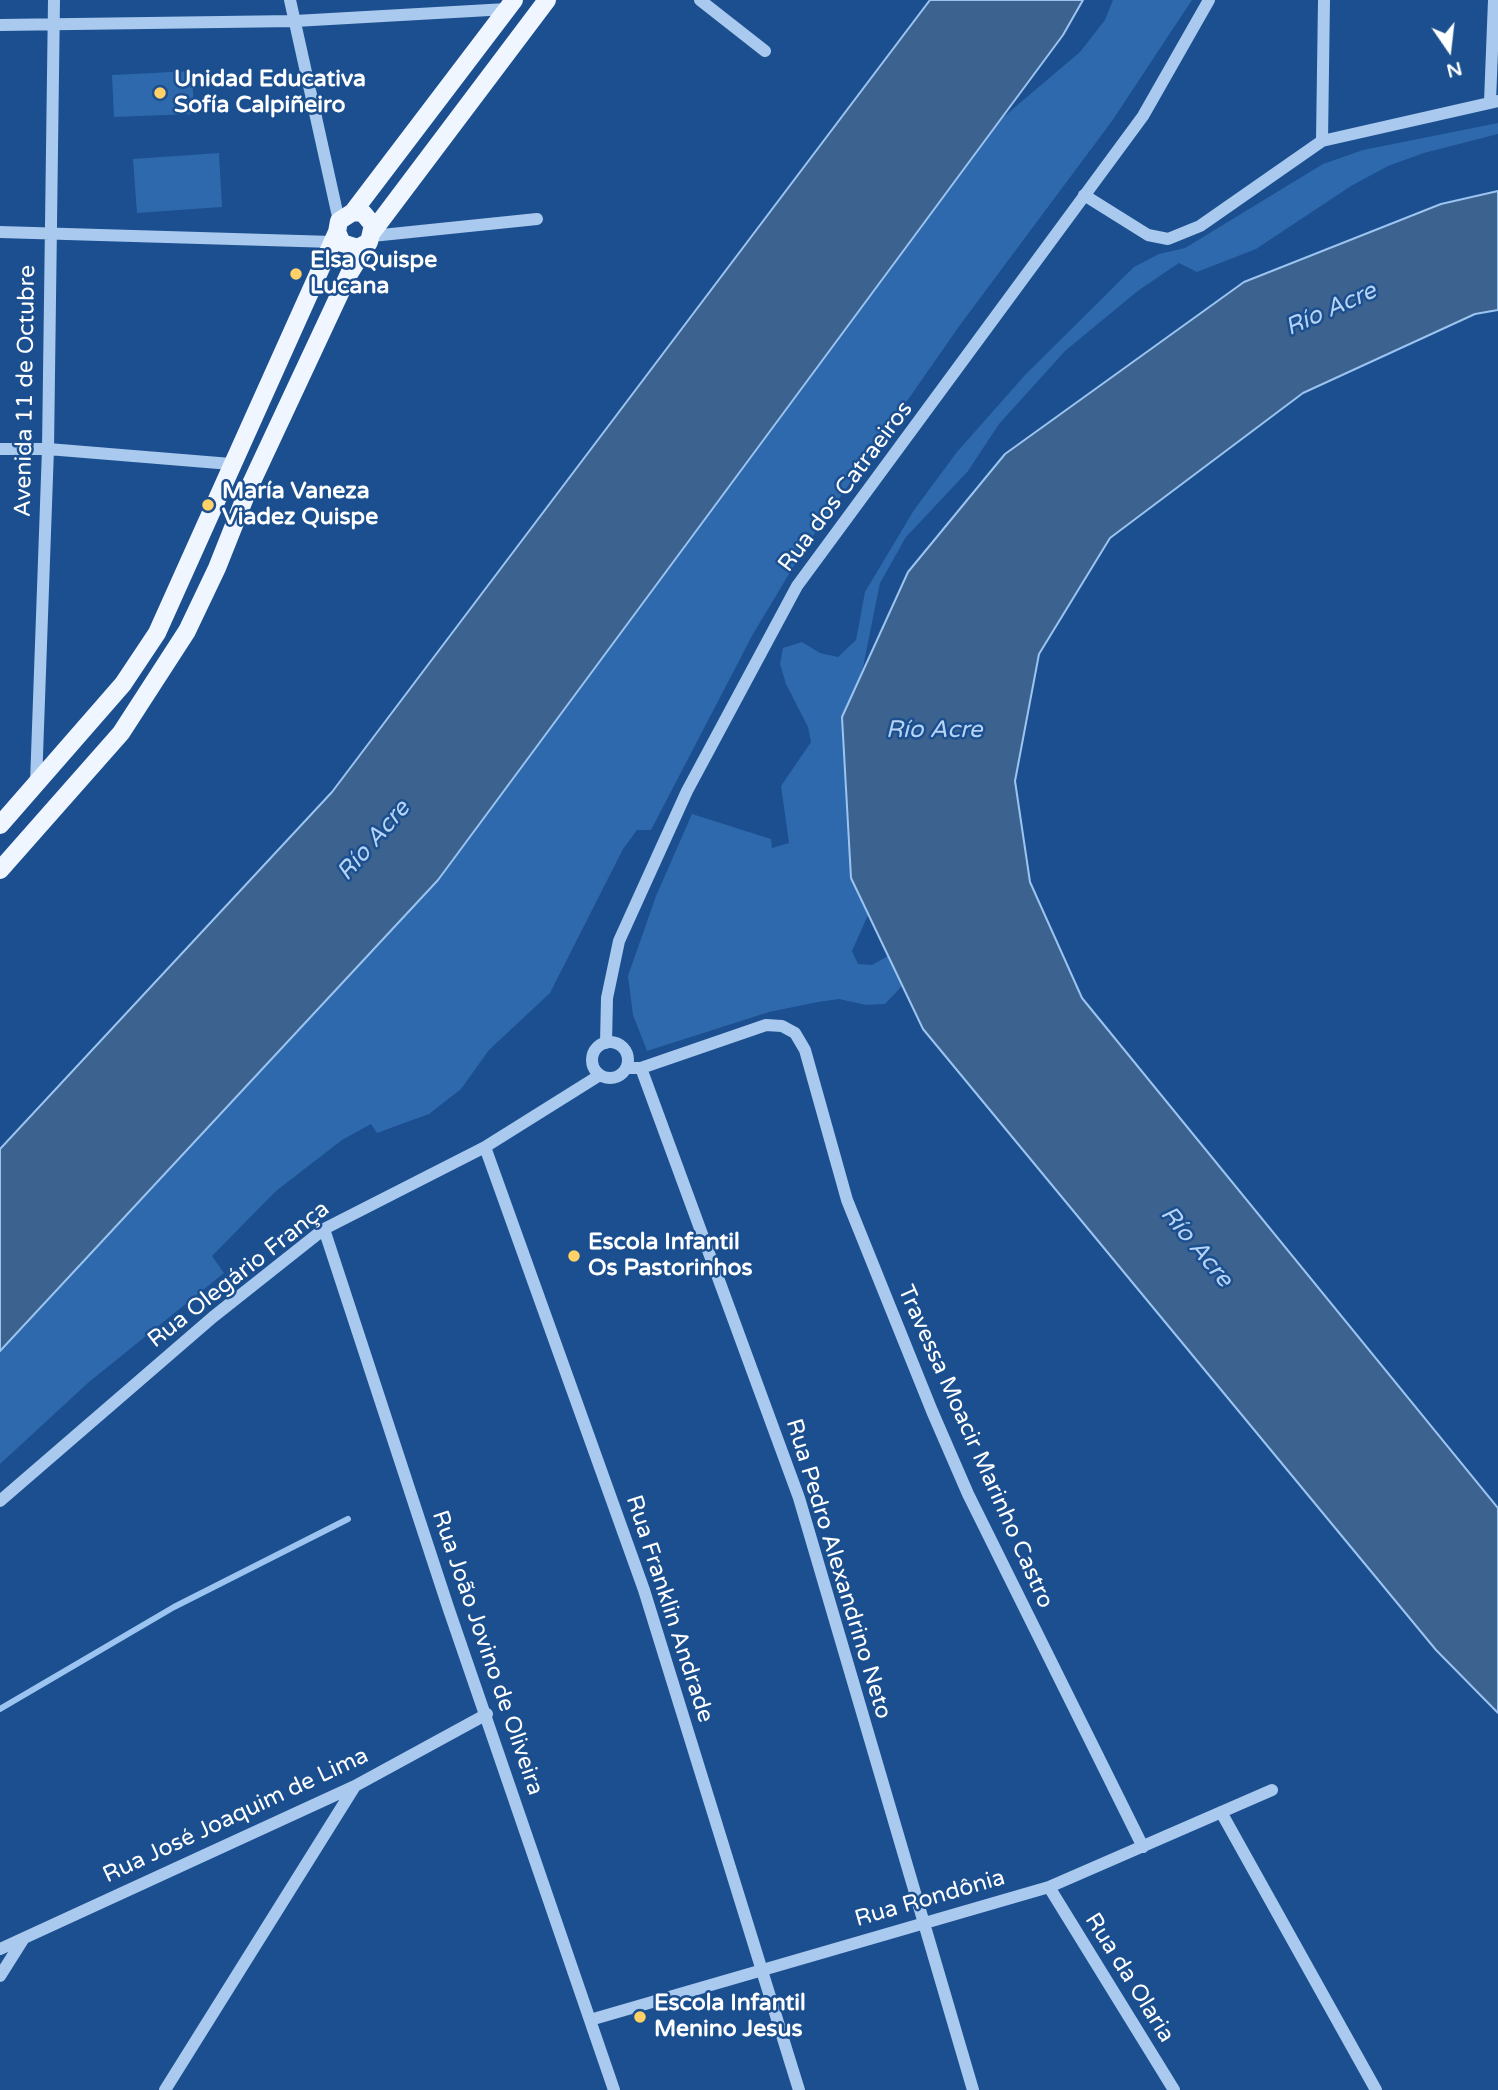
<!DOCTYPE html>
<meta charset="utf-8">
<style>
body{margin:0}
#map{position:relative;width:1498px;height:2090px;overflow:hidden;background:#1b4f8f;font-family:"Varela Round",sans-serif}
canvas{display:block}
.north{position:absolute;left:1414px;top:14px;width:70px;height:70px;-webkit-text-stroke:5px #1b4f8f;paint-order:stroke;rotate:166deg;font-size:19px;font-weight:700;line-height:28px;text-align:center;color:#fff}
.north::after{content:'';display:block;margin:auto;width:24px;height:32px;background:#fff;clip-path:polygon(50% 0,100% 100%,50% 72%,0 100%)}
</style>
<div id="map">
<canvas width="1498" height="2090"></canvas>
<div class="north">N</div>
</div>
<script>
const context = document.querySelector('canvas').getContext('2d');
context.lineJoin = 'round';
function paint(path, color) {
  context.fillStyle = color;
  context.fill(path, 'evenodd');
}
function toPath(rows) {
  const path = new Path2D();
  for (const r of rows) {
    if (r.length === 3) {
      path.moveTo(r[0] + r[2], r[1]);
      path.arc(r[0], r[1], r[2], 0, 2 * Math.PI);
      continue;
    }
    path.moveTo(r[0], r[1]);
    for (let i = 2; i < r.length; i += 2) path.lineTo(r[i], r[i + 1]);
  }
  return path;
}
function strokePath(path, color, width, dash) {
  context.strokeStyle = color;
  context.lineWidth = width;
  context.lineCap = dash ? 'butt' : 'round';
  context.setLineDash(dash || []);
  context.stroke(path);
}
function label(font, color, halo, rows, align = 'center') {
  context.font = font + ' "Varela Round",sans-serif';
  context.lineWidth = 5;
  context.setLineDash([]);
  context.textBaseline = 'middle';
  context.strokeStyle = halo;
  context.fillStyle = color;
  for (const [text, x, y, turn = 0] of rows) {
    context.save();
    context.translate(x, y);
    context.rotate((+turn || 0) * Math.PI / 180);
    context.textAlign = isNaN(turn) ? turn : align;
    if (halo) context.strokeText(text, 0, 0);
    context.fillText(text, 0, 0);
    context.restore();
  }
}
paint(toPath([
 [1113,0,1192,0,1112,121,960,325,804,549,753,634,651,830,637,830,623,849,550,993,489,1050,461,1089,429,1114,377,1133,371,1124,342,1140,276,1191,212,1256,224,1273,89,1382,0,1464,0,1351,438,880,1001,119,1080,52,1105,20],
 [192,71,194,114,114,117,112,75],
 [1498,123,1498,134,1424,153,1388,166,1351,186,1256,249,1197,272,1179,263,1139,290,1065,351,999,424,968,471,906,537,880,583,862,672,842,717,851,878,868,915,852,951,858,964,872,965,888,956,902,986,885,1004,866,1005,839,999,818,1002,769,1012,647,1051,633,1015,628,976,656,896,692,814,771,839,772,848,789,843,781,786,811,742,808,727,786,684,780,664,783,648,802,642,820,653,838,657,856,640,865,592,914,510,957,452,1025,375,1134,267,1159,254,1185,248,1323,164,1363,150],
 [219,153,222,207,137,213,133,159]
]), '#2e69ad');
const water = toPath([
 [930,0,1083,0,1063,35,438,880,0,1351,0,1149,332,792,930,0],
 [1498,191,1498,310,1475,314,1303,393,1110,538,1039,654,1015,781,1030,882,1082,998,1498,1508,1498,1713,1436,1650,923,1029,851,878,842,717,908,572,1005,454,1244,282,1441,204,1498,191]
]);
paint(water, '#3c6290');
strokePath(water, '#9cc4f0', 2);
strokePath(toPath([
 [0,1709,174,1607,348,1519]
]), '#9cc4f0', 6);
strokePath(toPath([
 [290,0,339,221],
 [700,0,765,51],
 [0,25,295,21,507,9],
 [1490,102,1494,0],
 [1322,141,1324,0],
 [1084,195,1148,235,1168,239,1200,226,1322,141,1498,101],
 [0,232,333,242],
 [372,236,537,219],
 [0,449,48,449,231,464],
 [36,783,48,449,54,0],
 [610,1060,18],
 [606,1043,607,998,619,941,687,791,797,586,1143,116,1209,0],
 [626,1068,641,1068,766,1025,782,1026,795,1033,805,1050,847,1200,932,1411,968,1494,1143,1847],
 [641,1068,799,1498,973,2090],
 [485,1147,644,1590,799,2090],
 [324,1229,448,1607,614,2090],
 [0,1501,213,1317,324,1229,485,1147,600,1075],
 [1221,1812,1376,2090],
 [1049,1887,1174,2090],
 [0,1949,355,1786,487,1714],
 [0,1976,24,1938],
 [590,2020,1049,1887,1272,1790],
 [165,2090,355,1786]
]), '#a9c9ee', 12);
strokePath(toPath([
 [353,212,363,213,373,225,369,242,358,248,342,243,337,232,339,221,353,212,514,0],
 [373,231,547,0],
 [0,825,123,684,157,633,337,232],
 [0,870,121,733,187,631,217,568,248,490,349,274,369,242]
]), '#f0f6ff', 18);
for (const [x, y, r, color] of [
 [160,93,7,"#ffd166"],
 [296,274,7,"#ffd166"],
 [208,505,7,"#ffd166"],
 [574,1256,7,"#ffd166"],
 [640,2017,7,"#ffd166"]
]) {
  const dot = new Path2D();
  dot.arc(x, y, r, 0, 2 * Math.PI);
  context.fillStyle = color;
  context.fill(dot);
  strokePath(dot, '#1b4f8f', 2.5);
}
label('bold 23px', '#fff', '#1b4f8f', [
 ["Unidad Educativa",174,80],
 ["Sofía Calpiñeiro",174,106],
 ["Elsa Quispe",310,261],
 ["Lucana",310,287],
 ["María Vaneza",222,492],
 ["Viadez Quispe",222,518],
 ["Escola Infantil",588,1243],
 ["Os Pastorinhos",588,1269],
 ["Escola Infantil",654,2004],
 ["Menino Jesus",654,2030]
], 'left');
label('23px', '#fff', '#1b4f8f', [
 ["Avenida 11 de Octubre",26,391,-89],
 ["Rua dos Catraeiros",846,487,-53],
 ["Rua Olegário França",239,1275,-38],
 ["Travessa Moacir Marinho Castro",975,1447,66],
 ["Rua Pedro Alexandrino Neto",838,1569,73],
 ["Rua Franklin Andrade",669,1609,72],
 ["Rua João Jovino de Oliveira",487,1653,71],
 ["Rua José Joaquim de Lima",236,1816,-25],
 ["Rua Rondônia",930,1899,-16],
 ["Rua da Olaria",1129,1978,58]
]);
label('italic 24px', '#b5d3f5', '#1b4f8f', [
 ["Río Acre",1331,310,-24],
 ["Río Acre",934,731],
 ["Río Acre",374,841,-49],
 ["Río Acre",1196,1247,50]
]);
</script>
